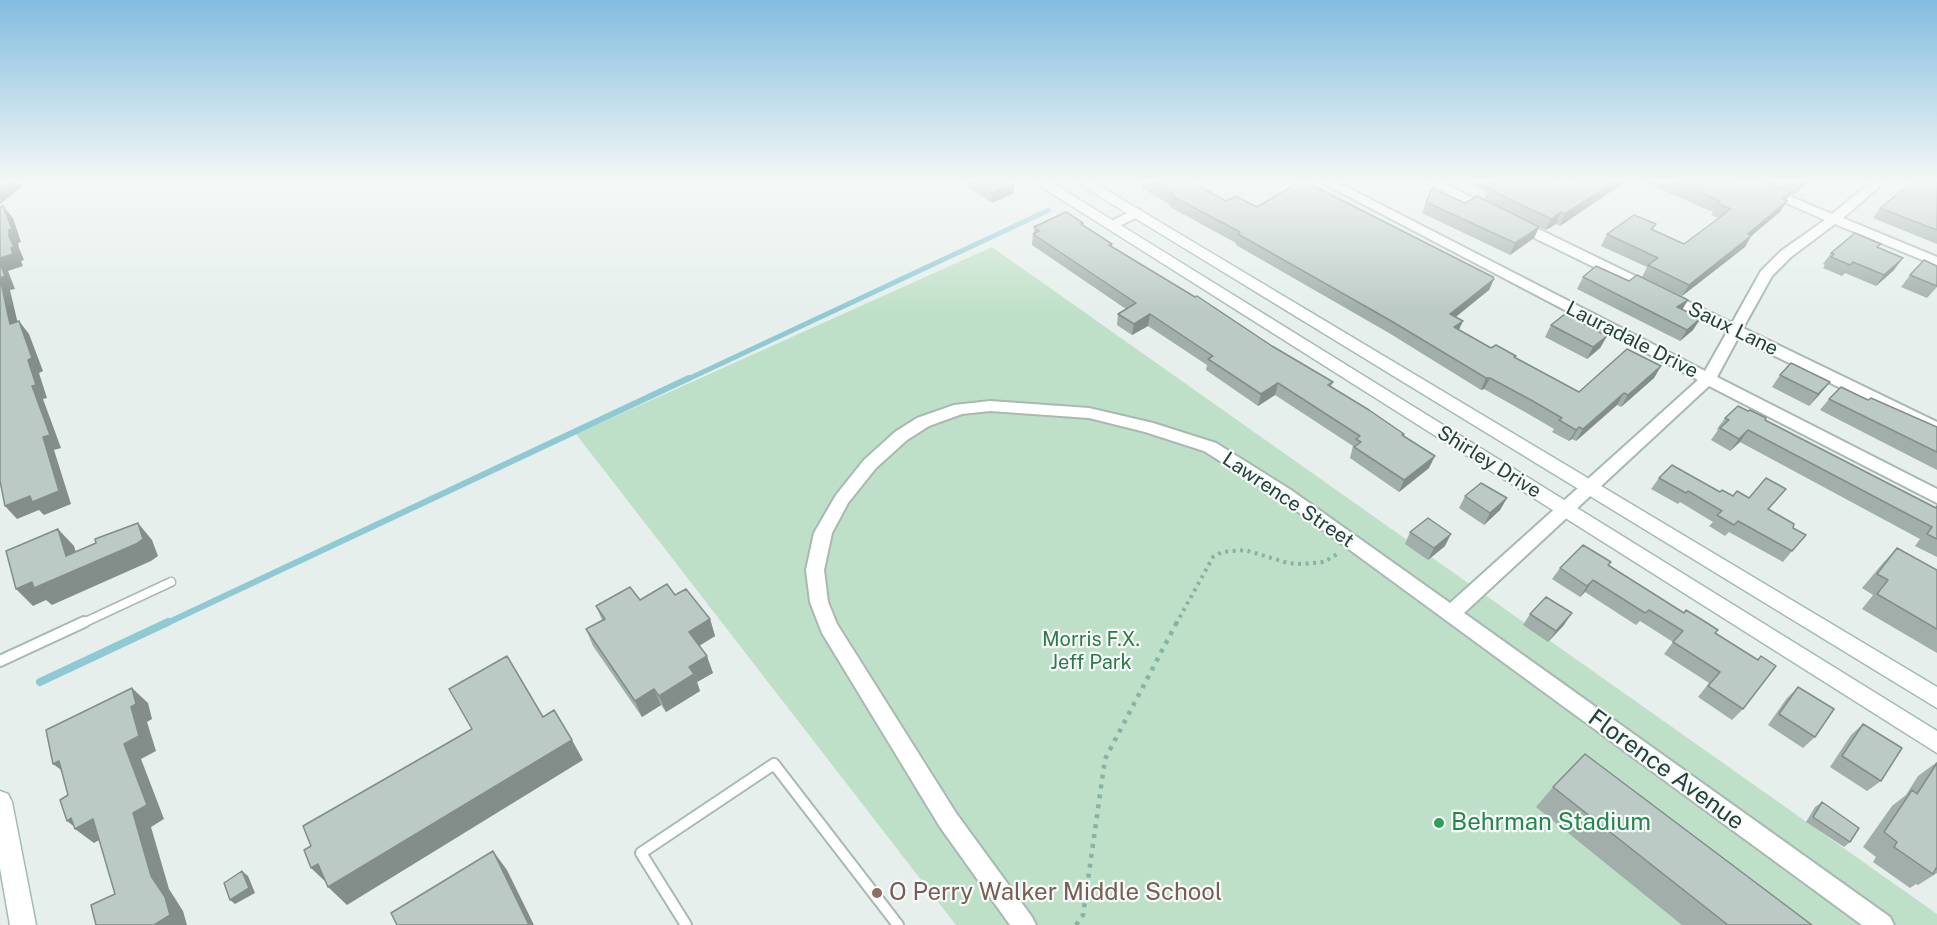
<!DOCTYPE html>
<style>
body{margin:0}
canvas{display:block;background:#e6efeb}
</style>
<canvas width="1937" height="925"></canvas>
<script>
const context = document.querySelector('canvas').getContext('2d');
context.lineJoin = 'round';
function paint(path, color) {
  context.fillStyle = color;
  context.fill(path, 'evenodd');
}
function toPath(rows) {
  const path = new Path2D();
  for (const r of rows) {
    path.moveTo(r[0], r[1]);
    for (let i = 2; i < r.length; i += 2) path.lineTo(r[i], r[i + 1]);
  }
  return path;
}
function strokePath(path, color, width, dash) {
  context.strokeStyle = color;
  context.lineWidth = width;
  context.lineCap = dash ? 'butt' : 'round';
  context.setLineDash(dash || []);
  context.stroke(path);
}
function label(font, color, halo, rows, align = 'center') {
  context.font = font + ' "Public Sans",sans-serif';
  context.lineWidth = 4.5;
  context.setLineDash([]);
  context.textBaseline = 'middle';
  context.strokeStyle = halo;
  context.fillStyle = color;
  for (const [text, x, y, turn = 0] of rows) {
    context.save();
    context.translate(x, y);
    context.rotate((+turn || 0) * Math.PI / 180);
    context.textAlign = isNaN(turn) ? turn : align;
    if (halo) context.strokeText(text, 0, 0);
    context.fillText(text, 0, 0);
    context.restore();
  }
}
paint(toPath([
 [992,247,1937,914,1937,925,956,925,576,434]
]), '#bfe0c8');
strokePath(toPath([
 [686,380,1049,210]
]), '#8ec9d4', 5);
strokePath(toPath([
 [165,624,689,378]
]), '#8ec9d4', 6);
strokePath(toPath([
 [40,682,168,622]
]), '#8ec9d4', 8);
const laneFar1 = toPath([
 [81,624,171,582]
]);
const lane = toPath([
 [0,661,84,622],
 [686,925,641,853,774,764,898,925]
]);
const street = toPath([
 [1321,182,1337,182,1705,371,1727,332,1512,227,1511,224,1512,221,1522,221,1732,323,1761,271,1781,251,1825,220,1739,182,1756,182,1832,214,1871,182,1885,182,1843,218,1937,257,1937,266,1835,224,1791,257,1772,276,1743,328,1937,422,1937,435,1738,338,1717,377,1937,489,1937,503,1709,386,1464,613,1890,917,1894,925,1862,925,1279,498,1204,451,1145,432,1089,418,990,411,962,414,929,426,907,440,876,468,848,503,832,533,824,570,828,602,837,624,956,813,1032,917,1036,925,1010,925,940,827,822,633,810,602,806,570,814,533,836,495,864,460,895,432,917,418,954,405,990,401,1089,408,1153,423,1216,443,1291,490,1450,603,1698,380,1321,182],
 [1426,182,1442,182,1495,210,1494,213,1484,213,1426,182],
 [1135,209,1140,210,1141,213,1140,216,1115,228,1110,229,1104,225,1135,209]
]);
const secondary = toPath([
 [1034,182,1051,182,1937,731,1937,753,1034,182],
 [1076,182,1093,182,1937,687,1937,708,1076,182],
 [0,791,8,794,12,802,36,925,10,925,0,868,0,791]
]);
strokePath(laneFar1, '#a8b8b2', 11);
strokePath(lane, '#a8b8b2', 14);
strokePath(street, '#a8b8b2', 4);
strokePath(secondary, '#a4bbb3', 3);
strokePath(toPath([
 [1176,624,1213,557,1222,552,1245,550,1288,563,1302,564,1324,562,1339,553]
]), '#86b3a5', 4, [3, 4.5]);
strokePath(toPath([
 [1076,925,1083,915,1105,759,1177,622]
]), '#86b3a5', 4.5, [4, 6]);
strokePath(laneFar1, '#fff', 8);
strokePath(lane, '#fff', 10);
paint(street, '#fff');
paint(secondary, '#fff');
paint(toPath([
 [960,182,1013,182,1014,193,992,203],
 [1142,182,1191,182,1226,201,1257,207,1494,279,1489,290,1456,317,1459,330,1491,348,1515,358,1579,392,1661,366,1654,378,1621,407,1617,405,1576,441,1572,439,1569,441,1552,432,1554,429,1525,412,1484,389,1481,390,1389,333,1236,245,1236,243,1170,207,1170,205,1142,188],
 [1473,182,1549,182,1562,188,1625,182,1560,226,1556,224,1546,230,1500,208,1539,227,1534,238,1510,255,1422,213,1426,202,1465,203,1484,200,1487,192,1472,185],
 [1644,182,1809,182,1793,195,1790,194,1780,212,1751,236,1745,247,1682,296,1642,277,1647,267,1601,246,1607,234,1656,224,1653,230,1684,244,1719,218,1711,215,1713,212],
 [1937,182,1937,244,1873,218,1880,208],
 [1083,223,1083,226,1112,244,1112,247,1272,346,1333,382,1331,387,1404,434,1403,436,1429,468,1399,492,1350,458,1353,446,1275,395,1258,406,1206,370,1207,365,1148,326,1132,335,1117,325,1118,314,1126,309,1032,245,1033,234,1034,233,1034,227],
 [1878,248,1894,270,1876,286,1845,273,1842,276,1823,268,1825,265,1823,264,1831,253],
 [1937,266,1937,287,1927,298,1901,287,1910,275],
 [1583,277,1629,281,1688,300,1682,309,1693,330,1680,341,1577,289],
 [1551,325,1607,336,1600,348,1587,359,1545,337],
 [1780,375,1820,394,1809,406,1772,387],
 [1829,399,1868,400,1937,427,1937,470,1820,410],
 [1725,418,1765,420,1935,507,1937,505,1937,557,1915,546,1920,539,1740,442,1730,451,1711,440,1718,430,1717,429],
 [1659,478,1720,492,1733,496,1749,498,1786,489,1769,509,1793,528,1792,551,1783,562,1729,532,1725,536,1709,526,1713,522,1680,502,1678,504,1651,489],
 [1465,496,1507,498,1500,510,1484,525,1459,508],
 [1410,532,1445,546,1428,560,1405,544],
 [1897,548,1937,570,1937,653,1862,609,1873,595,1862,588,1883,563],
 [1608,565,1715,633,1743,709,1732,720,1698,697,1709,683,1664,654,1673,642,1640,621,1636,625,1585,592,1580,597,1552,579,1560,568],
 [675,595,710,619,715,636,699,646,713,673,697,682,700,691,666,712,661,705,642,717,593,646,586,629,602,620,596,606],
 [1530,614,1564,625,1548,642,1523,625],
 [1798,687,1815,737,1803,748,1768,725,1787,698],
 [1863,724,1881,781,1867,791,1830,767,1851,735],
 [1937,762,1937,873,1918,885,1916,884,1910,888,1873,862,1876,857,1863,847,1892,806,1906,795,1918,776],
 [1553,787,1812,925,1682,925,1536,807],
 [1822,802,1850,842,1844,847,1806,822,1815,807]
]), '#a1aea9');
paint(toPath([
 [5,182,20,182,23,186,0,204,0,186],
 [1614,182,1625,182,1560,226,1565,214],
 [1803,182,1809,182,1793,195,1801,184],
 [1014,183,1014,193,992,203,992,193],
 [1787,201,1780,212,1751,236,1745,247,1682,296,1689,285],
 [3,206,13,218,21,242,18,243,19,248,24,260,21,261,23,266,8,271,15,289,10,290,21,337,10,324,0,278,0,258,11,248,9,236],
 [1561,212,1556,224,1546,230,1551,219],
 [1539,227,1534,238,1510,255,1515,243],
 [1903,258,1894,270,1876,286,1884,275],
 [1494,279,1489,290,1445,325,1450,314],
 [1688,300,1681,312,1677,307],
 [1150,314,1148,326,1132,335,1134,324],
 [1701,318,1693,330,1680,341,1687,330],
 [19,321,29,334,43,371,39,373,47,398,43,399,61,448,54,450,71,504,44,515,39,510,17,519,5,506,43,437,32,386,28,360],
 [1463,321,1458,332,1454,327],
 [1607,336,1600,348,1587,359,1593,347],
 [1661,366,1654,378,1621,407,1628,395],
 [1486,378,1490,378,1484,389,1481,390],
 [1830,382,1820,394,1809,406,1818,394],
 [1278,383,1275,395,1258,406,1261,394],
 [1624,393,1617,405,1576,441,1583,429],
 [1579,427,1572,439,1569,441,1576,430],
 [1748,430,1740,442,1730,451,1739,439],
 [1435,456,1429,468,1399,492,1404,480],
 [1507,498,1500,510,1484,525,1490,513],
 [138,523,152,540,158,556,151,561,52,605,46,600,33,606,16,589,66,556,58,529,74,546,81,568],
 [1451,534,1445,546,1428,560,1434,548],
 [1593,580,1585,592,1580,597,1587,586],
 [1572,613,1564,625,1548,642,1556,631],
 [710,619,715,636,694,649,689,632],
 [707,656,713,673,697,682,700,691,666,712,659,696,689,667],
 [132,688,148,703,152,719,147,722,156,751,141,759,164,819,151,827,169,889,183,911,187,925,154,925,151,876,133,813,124,744,131,707],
 [654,689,661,705,642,717,635,701],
 [572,740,583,760,347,905,328,887,330,886,311,868],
 [59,761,72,778,53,764],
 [71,818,93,819,111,833,94,843,75,829,76,828,67,821],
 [493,851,507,870,534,925,529,925],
 [242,871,248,876,255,893,235,904,230,900]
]), '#838d89');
const building = toPath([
 [975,182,1013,182,1014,183,992,193,975,182],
 [1152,182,1191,182,1226,201,1236,196,1257,207,1299,182,1306,182,1493,277,1494,279,1450,314,1463,321,1454,327,1491,348,1496,345,1516,356,1514,357,1579,392,1627,349,1661,366,1628,395,1624,393,1583,429,1579,427,1576,430,1559,420,1562,418,1531,400,1490,378,1486,378,1393,322,1238,234,1240,232,1172,196,1174,194,1152,182],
 [1494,182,1549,182,1562,188,1570,182,1614,182,1565,214,1561,212,1551,219,1489,189,1497,184,1494,182],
 [1676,182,1766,182,1790,193,1783,199,1787,201,1748,234,1752,235,1689,285,1648,265,1658,258,1607,234,1634,215,1656,224,1651,229,1684,244,1731,209,1717,203,1720,201,1676,182],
 [1912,182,1937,182,1937,230,1880,208,1912,182],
 [1432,189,1465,203,1477,196,1539,227,1515,243,1426,202,1432,189],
 [3,206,12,229,9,230,9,236,14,247,11,248,13,254,0,258,0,207,3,206],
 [1066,212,1083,223,1081,224,1112,244,1109,245,1195,297,1197,296,1272,346,1333,382,1328,385,1369,410,1404,434,1402,435,1435,456,1404,480,1354,447,1361,442,1356,439,1360,436,1278,383,1261,394,1208,359,1213,356,1150,314,1134,324,1118,314,1136,303,1033,234,1039,231,1034,227,1066,212],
 [1855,233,1881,244,1877,247,1903,258,1884,275,1853,262,1850,265,1831,257,1834,254,1831,253,1855,233],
 [1924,260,1937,266,1937,286,1910,275,1924,260],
 [0,263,5,276,0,278,0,263],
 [1596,266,1629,281,1637,275,1688,300,1677,307,1701,318,1687,330,1583,277,1596,266],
 [0,278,10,324,19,321,32,358,28,360,36,385,32,386,50,435,43,437,59,491,32,502,30,496,5,506,0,481,0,278],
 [1565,314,1607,336,1593,347,1551,325,1565,314],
 [1791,363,1830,382,1818,394,1780,375,1791,363],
 [1841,387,1868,400,1871,398,1937,427,1937,452,1829,399,1841,387],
 [1738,406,1748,411,1750,410,1766,418,1765,420,1936,508,1937,506,1937,539,1927,534,1932,527,1748,430,1739,439,1720,428,1729,420,1725,418,1738,406],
 [1672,465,1720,492,1722,490,1733,496,1737,491,1749,498,1766,478,1786,489,1768,509,1794,524,1793,528,1806,535,1792,551,1738,521,1734,525,1717,515,1722,511,1688,491,1686,493,1659,478,1672,465],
 [1481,483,1507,498,1490,513,1465,496,1481,483],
 [1428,518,1451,534,1434,548,1410,532,1428,518],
 [138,523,143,539,136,544,34,588,32,582,16,589,6,551,58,529,66,556,96,543,95,539,138,523],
 [1583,545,1611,562,1608,565,1684,613,1686,610,1704,621,1718,630,1715,633,1758,660,1761,656,1776,666,1743,709,1708,686,1720,672,1673,642,1683,631,1649,610,1645,613,1593,580,1587,586,1560,568,1583,545],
 [1897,548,1937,570,1937,629,1877,594,1888,580,1877,574,1897,548],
 [667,584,675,595,686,589,710,619,689,632,707,656,689,667,694,674,659,696,654,689,635,701,586,629,605,619,596,606,630,587,640,600,667,584],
 [1546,597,1572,613,1556,631,1530,614,1546,597],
 [507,656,543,717,554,710,572,740,328,887,318,864,311,868,304,850,311,846,303,826,472,729,449,689,507,656],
 [1798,687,1834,709,1815,737,1779,714,1798,687],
 [132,688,136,704,131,707,139,736,124,744,147,805,133,813,151,876,165,897,170,915,154,925,96,925,91,905,115,894,93,819,75,829,71,818,67,821,60,800,68,795,59,761,53,764,46,730,132,688],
 [1863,724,1902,748,1881,781,1842,756,1863,724],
 [1585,754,1812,925,1728,925,1553,787,1585,754],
 [1937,763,1937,869,1936,868,1933,874,1894,847,1897,842,1884,832,1912,790,1917,794,1937,763],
 [1822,802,1859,828,1850,842,1813,817,1822,802],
 [493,851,529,925,397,925,391,913,493,851],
 [242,871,249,888,230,900,224,883,242,871]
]);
paint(building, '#bbcac4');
strokePath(building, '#838d89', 1.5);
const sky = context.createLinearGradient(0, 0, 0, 312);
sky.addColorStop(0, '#84bce0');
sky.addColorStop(0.58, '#f4f8f6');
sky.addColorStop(1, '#f4f8f600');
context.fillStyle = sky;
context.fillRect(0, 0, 1937, 312);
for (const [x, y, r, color] of [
 [1439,823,6,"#2e9e5b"],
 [877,893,6,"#8d6e63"]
]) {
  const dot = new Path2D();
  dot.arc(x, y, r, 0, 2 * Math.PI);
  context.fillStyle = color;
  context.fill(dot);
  strokePath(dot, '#f7fbf9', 2);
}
label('20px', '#24423a', '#f7fbf9', [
 ["Saux Lane",1733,329,26],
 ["Lauradale Drive",1632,340,27],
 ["Shirley Drive",1489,462,32],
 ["Lawrence Street",1288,500,34]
]);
label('20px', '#2d7a4b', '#f7fbf9', [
 ["Morris F.X.",1091,640],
 ["Jeff Park",1091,663]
]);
label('24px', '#24423a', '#f7fbf9', [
 ["Florence Avenue",1666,770,36]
]);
label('24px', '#27864d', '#f7fbf9', [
 ["Behrman Stadium",1451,823]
], 'left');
label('24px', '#785e54', '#f7fbf9', [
 ["O Perry Walker Middle School",889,893]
], 'left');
</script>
